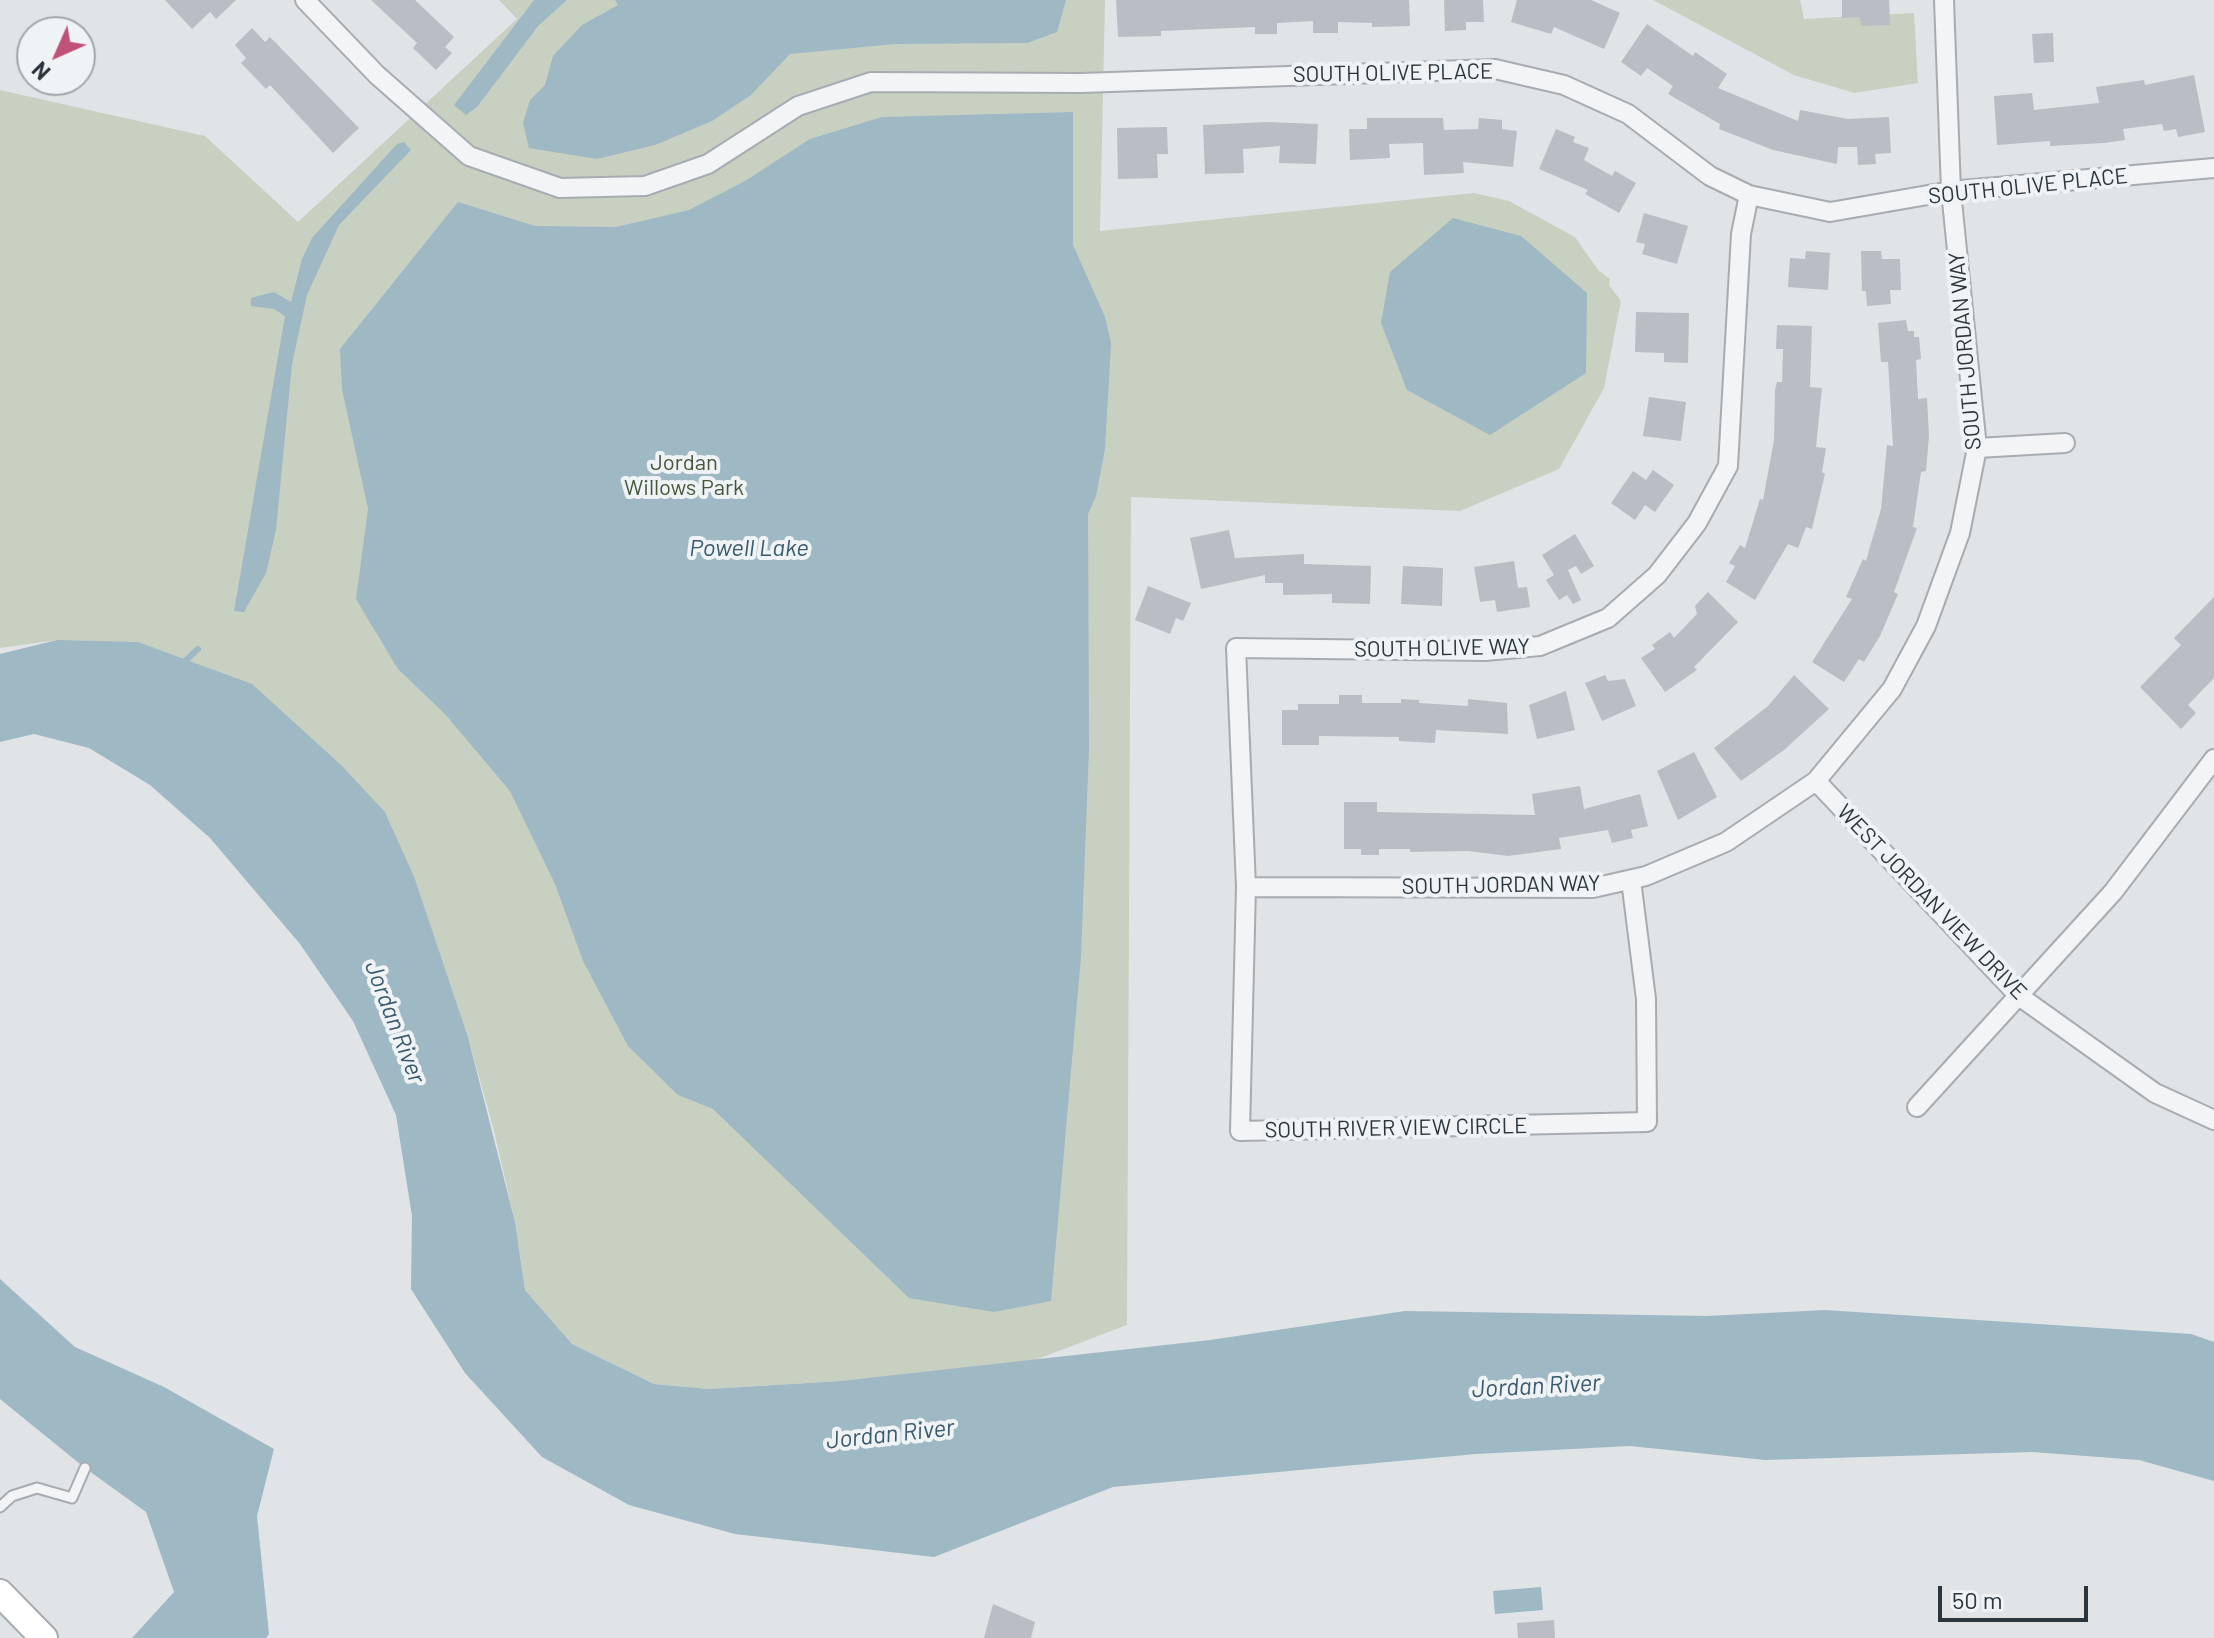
<!DOCTYPE html>
<style>
body{margin:0}
#map{position:relative;width:2214px;height:1638px;overflow:hidden;background:#e0e4e7;font-family:Barlow,sans-serif}
canvas{display:block}
.north{position:absolute;left:16px;top:16px;width:80px;height:80px;box-sizing:border-box;background:#eff3f5;border:2px solid #a0a7ab;border-radius:50%;rotate:225deg;font-size:22px;font-weight:700;line-height:32px;text-align:center;color:#2a353d}
.north::after{content:'';display:block;margin:auto;width:28px;height:36px;background:#c05178;clip-path:polygon(50% 0,100% 100%,50% 72%,0 100%)}
.scale{position:absolute;left:1938px;top:1586px;width:150px;height:36px;box-sizing:border-box;border:4px solid #2a353d;border-top:0;padding-left:10px;font-size:24px;line-height:28px;white-space:nowrap;color:#2a353d;-webkit-text-stroke:6px #eff3f5;paint-order:stroke}
</style>
<div id="map">
<canvas width="2214" height="1638"></canvas>
<div class="north">N</div>
<div class="scale">50 m</div>
</div>
<script>
const context = document.querySelector('canvas').getContext('2d');
context.lineJoin = 'round';
function paint(path, color) {
  context.fillStyle = color;
  context.fill(path, 'evenodd');
}
function toPath(rows) {
  const path = new Path2D();
  for (const r of rows) {
    path.moveTo(r[0], r[1]);
    for (let i = 2; i < r.length; i += 2) path.lineTo(r[i], r[i + 1]);
  }
  return path;
}
function strokePath(path, color, width, dash) {
  context.strokeStyle = color;
  context.lineWidth = width;
  context.lineCap = dash ? 'butt' : 'round';
  context.setLineDash(dash || []);
  context.stroke(path);
}
function label(font, color, halo, rows, align = 'center') {
  context.font = font + ' Barlow,sans-serif';
  context.lineWidth = 8;
  context.setLineDash([]);
  context.textBaseline = 'middle';
  context.strokeStyle = halo;
  context.fillStyle = color;
  for (const [text, x, y, turn = 0] of rows) {
    context.save();
    context.translate(x, y);
    context.rotate((+turn || 0) * Math.PI / 180);
    context.textAlign = isNaN(turn) ? turn : align;
    if (halo) context.strokeText(text, 0, 0);
    context.fillText(text, 0, 0);
    context.restore();
  }
}
paint(toPath([
 [499,0,1105,0,1100,231,1474,193,1509,201,1575,237,1598,270,1610,279,1609,285,1621,301,1604,388,1559,469,1460,511,1131,497,1127,1325,1027,1363,841,1381,709,1389,654,1384,572,1344,525,1290,515,1222,494,1131,468,1037,415,879,57,640,0,648,0,90,205,136,298,222,517,19],
 [1653,0,1800,0,1804,19,1914,13,1918,83,1854,93,1794,75]
]), '#c8d0c2');
paint(toPath([
 [534,0,567,0,538,26,477,107,466,115,454,105],
 [615,0,1066,0,1057,32,1027,43,895,44,790,54,751,95,712,121,655,145,597,159,529,148,523,123,530,100,545,85,553,56,582,25,618,5],
 [1073,112,1073,245,1105,317,1111,343,1105,449,1096,496,1088,514,1089,748,1081,956,1051,1301,994,1312,909,1298,713,1109,678,1095,628,1046,583,961,555,884,510,791,445,714,398,669,356,599,368,509,342,389,340,349,458,202,535,226,616,227,689,210,745,181,810,139,882,117],
 [404,142,411,150,339,225,307,295,292,364,276,530,266,573,244,612,234,611,285,316,274,309,251,306,251,298,274,292,291,302,302,259,312,238,397,144],
 [1453,218,1521,236,1587,293,1586,373,1490,435,1407,390,1381,323,1390,272],
 [57,640,138,642,252,684,341,765,385,812,415,879,468,1037,515,1222,525,1290,572,1344,654,1384,709,1389,841,1381,1210,1340,1405,1311,1707,1316,1825,1310,2191,1334,2214,1342,2214,1481,2139,1460,2032,1452,1765,1460,1630,1446,1476,1454,1113,1487,934,1557,735,1534,629,1505,542,1457,465,1373,411,1289,412,1216,396,1115,353,1021,300,944,210,838,150,785,89,748,34,734,0,742,0,654],
 [0,1279,75,1347,164,1387,274,1449,257,1516,269,1634,266,1638,132,1638,174,1592,146,1512,85,1468,0,1399],
 [1541,1587,1543,1610,1495,1614,1493,1591]
]), '#9eb8c4');
strokePath(toPath([
 [183,663,198,649]
]), '#9eb8c4', 6);
paint(toPath([
 [165,0,236,0,216,19,210,12,192,29],
 [371,0,415,0,454,37,445,47,452,53,436,70,413,48,417,43],
 [1116,0,1409,0,1410,26,1372,27,1372,23,1338,22,1338,33,1313,33,1313,21,1277,23,1277,34,1255,34,1255,27,1161,31,1161,36,1118,37],
 [1444,0,1483,0,1484,22,1466,22,1466,30,1445,31],
 [1517,0,1591,0,1620,13,1604,49,1554,27,1551,34,1511,22],
 [1842,0,1889,0,1890,25,1861,26,1860,17,1842,18],
 [1647,24,1693,56,1695,52,1727,74,1718,88,1798,121,1800,110,1848,119,1889,117,1891,153,1875,154,1876,164,1858,165,1857,147,1838,147,1837,164,1773,150,1719,129,1720,124,1668,94,1673,86,1647,68,1641,76,1621,62],
 [252,28,265,42,270,37,359,128,333,153,270,85,266,89,241,63,246,58,235,45],
 [2053,33,2054,62,2034,63,2032,34],
 [2194,75,2205,132,2178,137,2176,129,2164,131,2162,124,2123,129,2125,140,2104,143,2050,146,2050,141,1997,145,1994,96,2032,93,2034,110,2099,103,2096,87,2144,80,2145,85],
 [1367,118,1443,118,1444,130,1478,129,1479,118,1502,120,1502,129,1517,131,1513,167,1463,162,1464,173,1424,175,1423,143,1389,144,1390,158,1350,160,1349,129,1367,129],
 [1267,122,1318,124,1316,164,1279,163,1280,146,1243,149,1244,173,1205,174,1203,125],
 [1167,127,1168,154,1157,154,1158,178,1118,179,1117,128],
 [1556,129,1575,137,1573,142,1589,148,1584,160,1612,176,1615,171,1636,183,1619,213,1585,194,1588,190,1539,169],
 [1644,213,1688,226,1677,264,1642,254,1645,244,1636,242],
 [1806,251,1830,253,1828,290,1788,287,1790,258,1805,259],
 [1861,251,1881,251,1882,259,1900,259,1901,290,1890,290,1891,304,1867,306,1866,291,1862,291],
 [1636,312,1689,313,1688,363,1664,362,1664,353,1635,352],
 [1906,320,1908,331,1914,331,1914,337,1919,337,1921,359,1916,360,1918,399,1927,398,1929,436,1926,471,1921,472,1913,527,1917,528,1894,592,1898,594,1880,636,1864,662,1859,659,1844,682,1812,662,1852,599,1846,597,1863,559,1866,561,1881,509,1887,445,1893,446,1888,362,1881,362,1878,323],
 [1777,325,1812,326,1810,387,1822,388,1816,447,1826,448,1822,472,1825,474,1812,529,1806,527,1798,548,1788,544,1755,600,1726,582,1735,566,1729,563,1740,545,1745,548,1760,499,1763,500,1774,440,1775,390,1777,382,1782,382,1783,349,1776,349],
 [1649,397,1686,402,1681,441,1643,436],
 [1653,470,1674,485,1655,512,1645,505,1635,520,1611,503,1633,471,1646,480],
 [1229,530,1235,558,1304,554,1304,564,1371,566,1370,604,1332,603,1332,594,1283,595,1283,583,1265,583,1265,575,1201,589,1190,538],
 [1575,534,1594,566,1581,574,1576,566,1568,570,1581,600,1573,604,1567,595,1559,600,1546,580,1554,575,1542,555],
 [1514,561,1518,588,1527,587,1530,607,1497,612,1495,600,1480,602,1474,567],
 [1403,566,1443,568,1442,606,1401,604],
 [1148,586,1191,603,1183,621,1176,618,1170,634,1135,620],
 [1708,592,1738,622,1694,667,1697,670,1665,692,1641,658,1655,649,1652,645,1670,632,1674,638,1697,614,1695,606],
 [2214,597,2214,678,2188,705,2196,713,2181,729,2140,687,2181,645,2174,638],
 [1605,675,1608,681,1625,679,1636,706,1602,721,1585,683],
 [1794,675,1829,709,1784,750,1741,781,1714,748,1768,706],
 [1566,691,1575,730,1537,739,1529,705],
 [1339,695,1362,695,1362,703,1401,703,1401,699,1419,700,1419,703,1468,706,1468,699,1507,703,1508,734,1436,730,1435,743,1399,741,1399,737,1319,736,1319,745,1282,745,1282,710,1298,710,1298,704,1339,704],
 [1694,752,1717,797,1678,820,1657,771],
 [1580,786,1584,809,1640,794,1648,826,1631,830,1633,838,1612,843,1608,830,1559,838,1561,849,1508,856,1468,851,1410,852,1410,849,1379,849,1379,855,1361,855,1361,849,1344,849,1344,802,1377,802,1377,812,1535,815,1532,794],
 [993,1604,1035,1622,1031,1638,984,1638],
 [1554,1620,1555,1638,1518,1638,1517,1623]
]), '#b8bec3');
const service = toPath([
 [0,1507,12,1496,37,1488,72,1498,85,1468]
]);
const minor = toPath([
 [305,0,377,75,469,156,560,188,645,186,708,164,798,106,871,82,1081,83,1495,69,1564,85,1628,114,1710,176,1749,195,1830,212,1951,191,2214,168],
 [1977,448,2065,443],
 [1816,781,2019,996,2155,1093,2214,1120],
 [1631,880,1646,999,1647,1122,1240,1131,1246,887,1236,648,1485,651,1540,646,1608,618,1657,575,1697,523,1728,466,1741,234,1749,195],
 [1246,887,1593,888,1646,876,1726,842,1816,781,1892,689,1926,626,1960,533,1977,448,1951,191,1944,0],
 [1917,1107,2113,892,2214,759]
]);
const secondary = toPath([
 [0,1593,44,1638]
]);
strokePath(service, '#a6acb1', 13);
strokePath(minor, '#a6acb1', 22);
strokePath(secondary, '#a6acb1', 30);
strokePath(service, '#f2f4f6', 9);
strokePath(minor, '#f2f4f6', 18);
strokePath(secondary, '#fff', 26);
label('22px', '#2a353d', '#eff3f5', [
 ["SOUTH OLIVE PLACE",1393,73,-1],
 ["SOUTH OLIVE PLACE",2028,186,-6],
 ["SOUTH JORDAN WAY",1965,351,-95],
 ["SOUTH OLIVE WAY",1442,648,-1],
 ["SOUTH JORDAN WAY",1501,885,-1],
 ["WEST JORDAN VIEW DRIVE",1932,902,46],
 ["SOUTH RIVER VIEW CIRCLE",1396,1128,-1]
]);
label('22px', '#455739', '#eff3f5', [
 ["Jordan",684,463],
 ["Willows Park",684,488]
]);
label('italic 24px', '#395a6c', '#eff3f5', [
 ["Powell Lake",749,548],
 ["Jordan River",395,1022,69],
 ["Jordan River",1536,1386,-3],
 ["Jordan River",890,1434,-6]
]);
</script>
